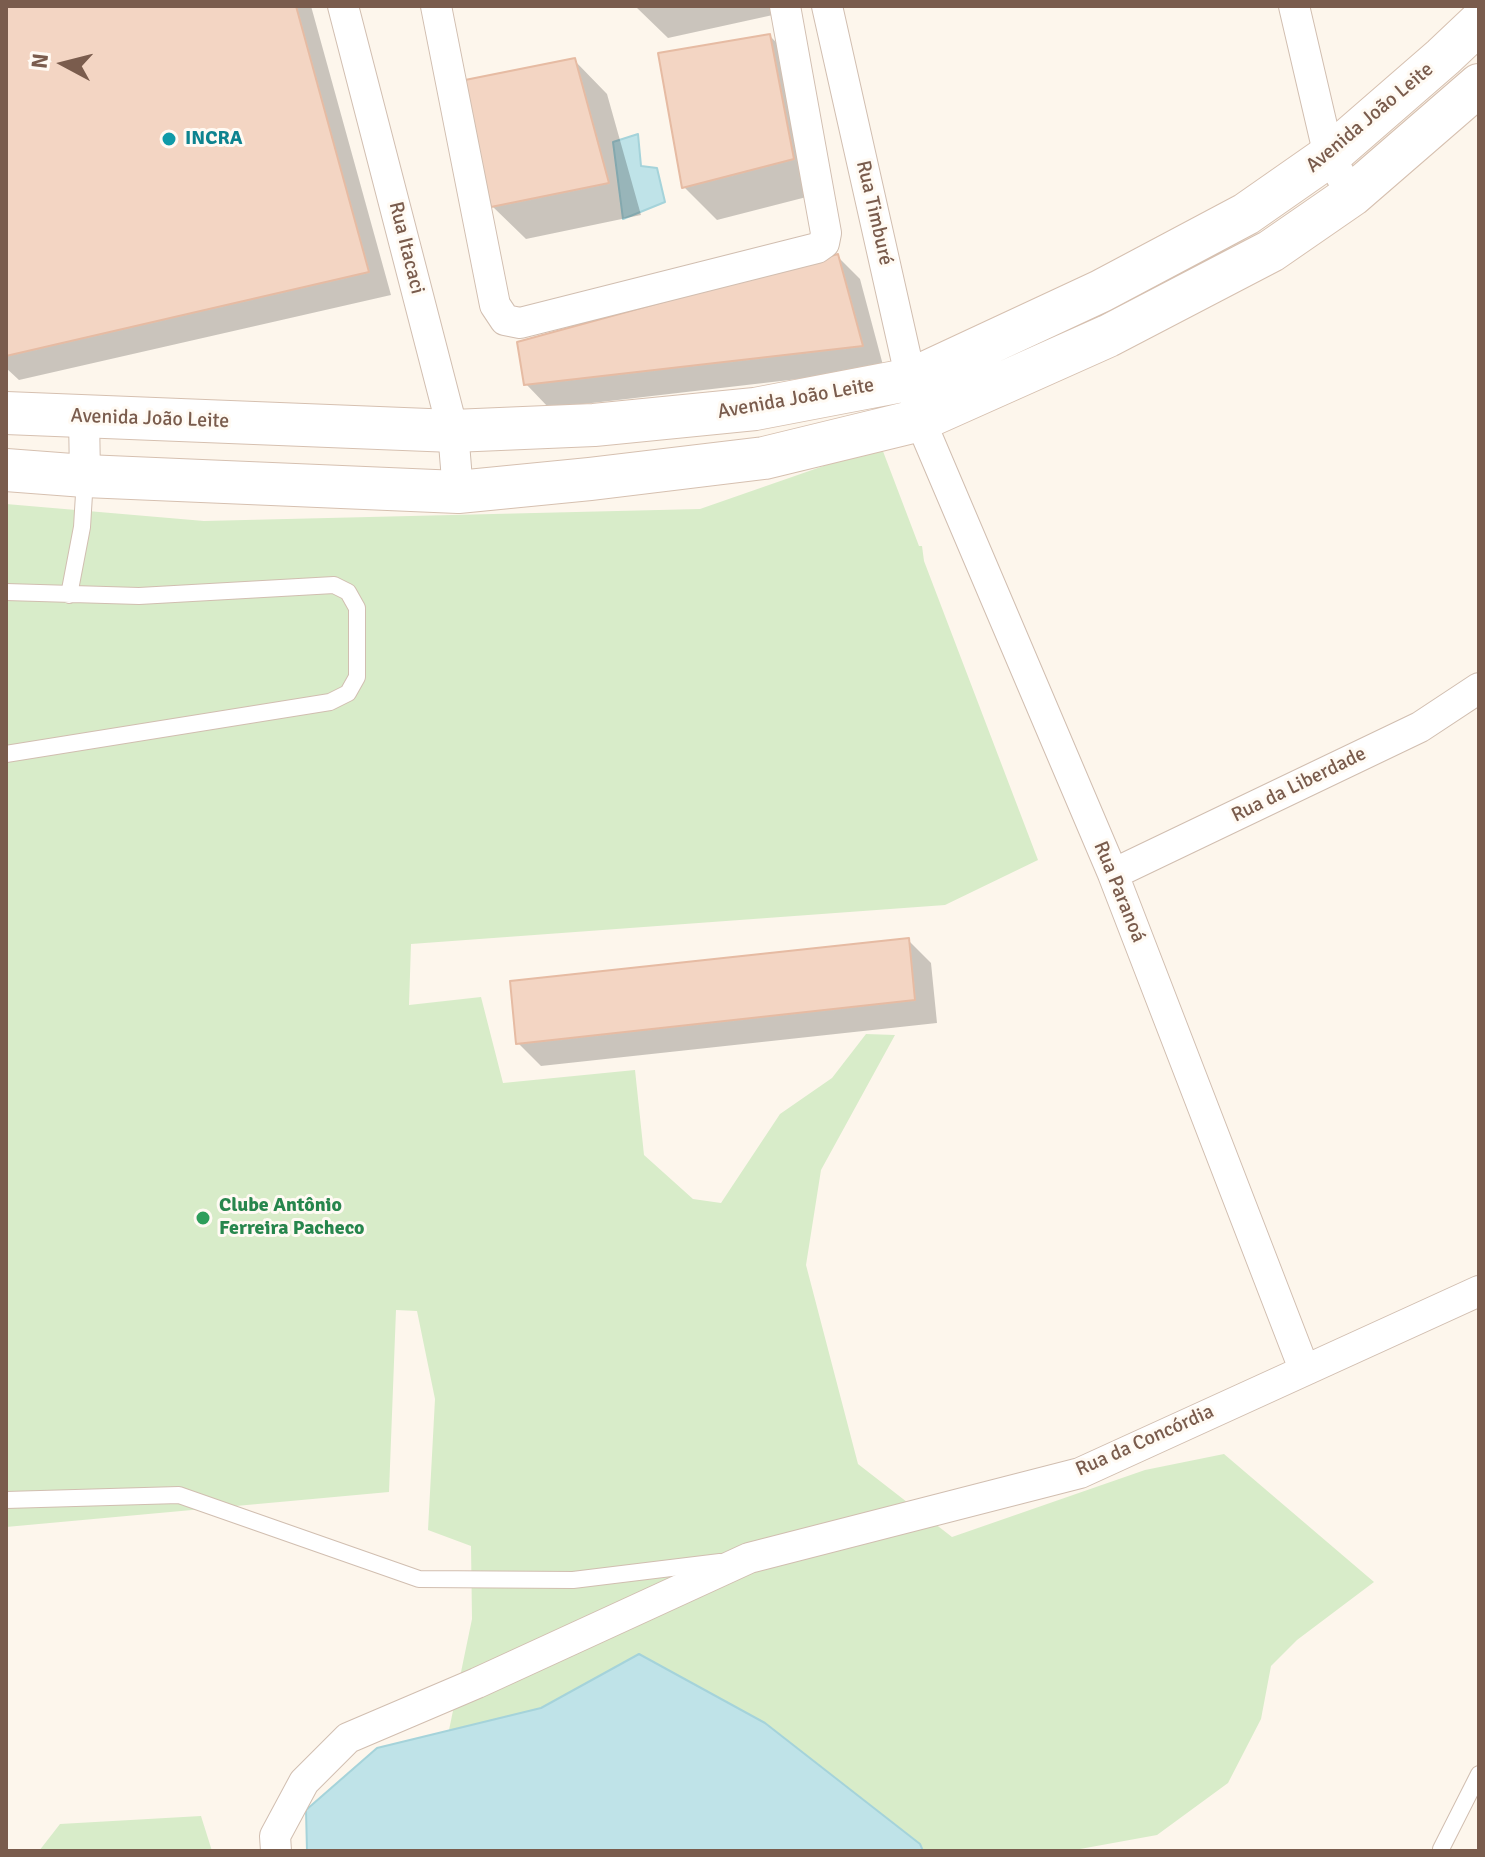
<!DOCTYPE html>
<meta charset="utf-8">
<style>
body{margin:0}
#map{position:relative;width:1485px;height:1857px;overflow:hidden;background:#fdf6ec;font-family:Signika,sans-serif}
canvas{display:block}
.frame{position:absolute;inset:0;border:8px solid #7a5c4d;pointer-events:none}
.north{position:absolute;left:24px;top:24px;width:80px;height:80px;-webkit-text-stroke:6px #fffaf3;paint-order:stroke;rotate:277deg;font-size:22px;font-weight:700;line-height:32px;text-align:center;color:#7a5c4d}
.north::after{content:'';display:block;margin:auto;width:28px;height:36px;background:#7a5c4d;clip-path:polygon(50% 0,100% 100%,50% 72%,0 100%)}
</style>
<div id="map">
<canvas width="1485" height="1857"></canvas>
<div class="frame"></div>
<div class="north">N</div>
</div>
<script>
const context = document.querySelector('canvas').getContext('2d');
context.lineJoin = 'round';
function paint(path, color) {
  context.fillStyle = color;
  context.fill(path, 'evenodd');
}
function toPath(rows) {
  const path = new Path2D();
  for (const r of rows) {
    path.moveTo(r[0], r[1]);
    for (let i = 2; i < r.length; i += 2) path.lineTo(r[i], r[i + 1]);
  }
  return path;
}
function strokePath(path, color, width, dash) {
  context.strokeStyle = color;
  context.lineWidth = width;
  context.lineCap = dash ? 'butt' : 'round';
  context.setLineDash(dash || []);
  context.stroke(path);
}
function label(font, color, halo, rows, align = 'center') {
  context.font = font + ' Signika,sans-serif';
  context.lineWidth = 6;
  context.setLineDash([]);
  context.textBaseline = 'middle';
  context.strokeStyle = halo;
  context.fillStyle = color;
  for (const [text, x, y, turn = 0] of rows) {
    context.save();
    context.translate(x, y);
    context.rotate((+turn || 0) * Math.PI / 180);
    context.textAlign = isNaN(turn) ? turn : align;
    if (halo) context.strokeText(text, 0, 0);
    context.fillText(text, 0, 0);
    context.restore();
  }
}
paint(toPath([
 [881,446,919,546,922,546,924,561,1038,860,945,905,411,944,409,1005,481,997,503,1083,635,1070,644,1155,693,1199,721,1203,780,1114,832,1078,866,1034,895,1035,821,1170,806,1265,858,1464,952,1537,1145,1470,1224,1454,1374,1582,1297,1640,1271,1666,1261,1719,1228,1783,1157,1835,1069,1851,902,1851,639,1654,541,1708,449,1730,472,1619,471,1546,428,1530,435,1399,417,1311,396,1310,389,1492,6,1527,6,504,204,521,700,509],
 [201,1816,212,1851,39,1851,60,1824]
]), '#d8ecc9');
const water = toPath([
 [638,134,641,166,657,168,665,202,623,219,613,142,638,134],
 [639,1654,765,1723,920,1844,923,1851,307,1851,306,1810,377,1748,541,1708,639,1654]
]);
paint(water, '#bfe3e8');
strokePath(water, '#a5d3da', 2);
paint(toPath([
 [6,6,311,6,391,295,19,380,6,368],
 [635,6,781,6,782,13,668,38],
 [770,36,803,70,826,192,717,220,684,187],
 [574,60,607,94,641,215,526,239,492,206],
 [837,256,860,279,884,369,549,408,526,384],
 [908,940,931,963,937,1023,541,1066,518,1043]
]), '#0003');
const building = toPath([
 [6,6,296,6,369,272,6,356,6,6],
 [770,34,794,159,682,188,658,53,770,34],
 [575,58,609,183,491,207,460,81,575,58],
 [838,254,863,346,524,385,517,342,838,254],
 [909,938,915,1000,516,1044,510,981,909,938]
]);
paint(building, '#f3d5c3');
strokePath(building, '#e6bba3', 2);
const lane = toPath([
 [6,592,139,596,334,585,348,592,357,608,357,677,348,693,330,702,6,754],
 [69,595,82,527,85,478],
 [6,1500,179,1495,419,1579,573,1580,720,1562],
 [1441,1849,1479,1774]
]);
const street = toPath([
 [343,6,453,431,458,492],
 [436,6,495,305,505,320,520,323,817,248,824,243,826,233,785,6],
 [827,6,920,420,1113,874,1304,1369],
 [1294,6,1329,156,1352,195],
 [84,416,85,476],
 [1113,874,1420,727,1479,688],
 [276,1851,275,1836,304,1782,348,1738,477,1683,749,1558,1080,1473,1479,1291]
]);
const secondary = toPath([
 [6,413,453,431,594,425,755,409,912,379,1101,291,1246,214,1329,156,1443,57,1479,23],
 [6,470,85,476,458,492,590,479,764,458,920,420,1108,336,1271,251,1352,195,1479,85]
]);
strokePath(lane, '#d1beb0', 18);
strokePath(street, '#d1beb0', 32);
strokePath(secondary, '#d6c0b0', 44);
strokePath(lane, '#fff', 16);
strokePath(street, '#fff', 30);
strokePath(secondary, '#fff', 42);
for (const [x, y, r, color] of [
 [169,139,8,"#0f9aa8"],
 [203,1218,8,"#2e9e5b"]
]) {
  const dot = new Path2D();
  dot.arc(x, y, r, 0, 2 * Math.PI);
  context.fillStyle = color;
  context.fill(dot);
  strokePath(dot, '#fffaf3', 3);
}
label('20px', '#7a5c4d', '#fffaf3', [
 ["Avenida João Leite",1370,118,-40],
 ["Rua Timburé",874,213,77],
 ["Rua Itacaci",406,248,76],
 ["Avenida João Leite",796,399,-10],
 ["Avenida João Leite",150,419,2],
 ["Rua da Liberdade",1299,785,-26],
 ["Rua Paranoá",1119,892,68],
 ["Rua da Concórdia",1145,1441,-24]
]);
label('bold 20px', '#0d838f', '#fffaf3', [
 ["INCRA",185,139]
], 'left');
label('bold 20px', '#27864d', '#fffaf3', [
 ["Clube Antônio",219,1206],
 ["Ferreira Pacheco",219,1229]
], 'left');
</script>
